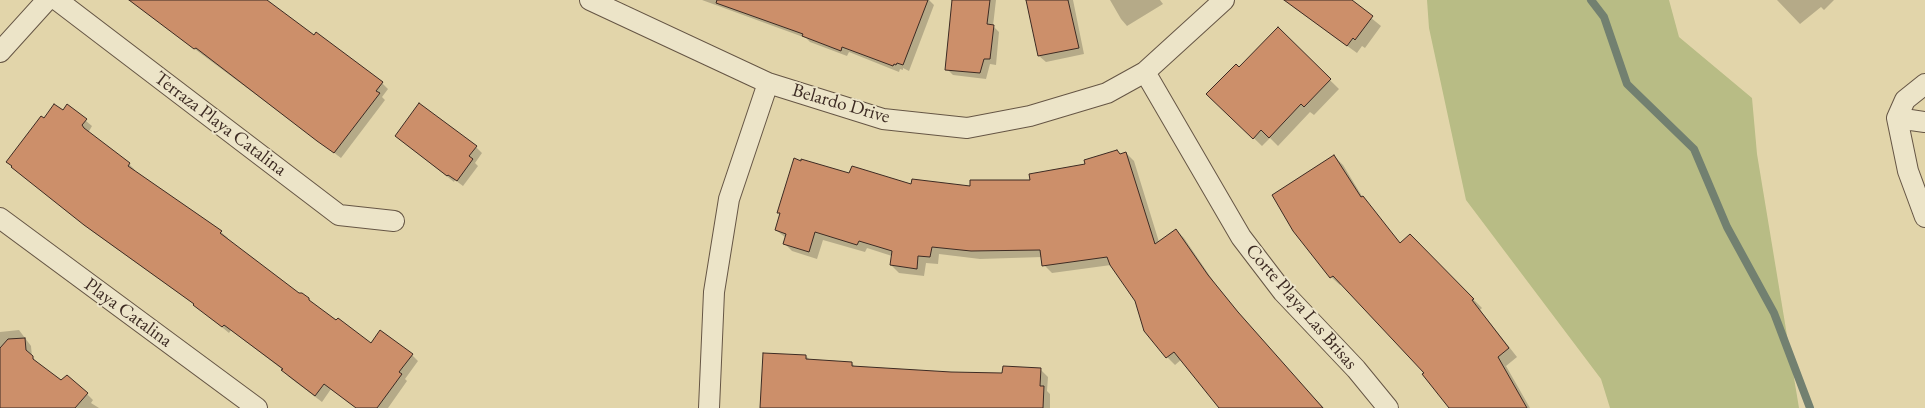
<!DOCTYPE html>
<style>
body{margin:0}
canvas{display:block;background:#e2d5aa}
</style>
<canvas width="1925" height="408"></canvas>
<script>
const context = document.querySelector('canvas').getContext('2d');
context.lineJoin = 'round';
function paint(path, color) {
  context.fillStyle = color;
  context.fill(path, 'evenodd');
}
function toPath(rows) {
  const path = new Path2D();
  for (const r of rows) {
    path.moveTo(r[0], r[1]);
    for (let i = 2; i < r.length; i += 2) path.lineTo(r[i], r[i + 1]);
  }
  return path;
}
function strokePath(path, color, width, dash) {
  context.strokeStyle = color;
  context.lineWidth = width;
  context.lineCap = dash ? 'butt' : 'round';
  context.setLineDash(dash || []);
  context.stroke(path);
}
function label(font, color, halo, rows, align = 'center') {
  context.font = font + ' "EB Garamond",serif';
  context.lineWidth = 4;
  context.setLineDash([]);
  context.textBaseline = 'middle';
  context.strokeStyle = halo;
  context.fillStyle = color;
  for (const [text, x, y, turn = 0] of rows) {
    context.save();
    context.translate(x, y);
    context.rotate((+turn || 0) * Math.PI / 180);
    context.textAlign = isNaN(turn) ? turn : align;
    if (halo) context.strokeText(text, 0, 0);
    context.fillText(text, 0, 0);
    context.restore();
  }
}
paint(toPath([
 [1427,0,1669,0,1679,37,1752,98,1757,154,1799,408,1610,408,1601,379,1466,200,1429,28]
]), '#b8bc85');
paint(toPath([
 [129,0,265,0,314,37,382,83,388,89,382,97,385,100,341,158],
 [702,0,929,0,934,5,909,71,903,68,903,70,900,69,899,72,849,52,847,56,810,42,806,38],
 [955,0,996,0,993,26,999,32,996,65,990,64,986,79,953,75,947,69],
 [1028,0,1073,0,1084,54,1046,62,1039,56],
 [1110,0,1160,0,1163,4,1127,26,1121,19],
 [1288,0,1349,0,1381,26,1365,48,1362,46,1357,53,1296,9],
 [1777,0,1834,0,1824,10,1821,7,1800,24],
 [1278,29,1339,89,1314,115,1310,112,1278,146,1270,138,1262,146,1208,94,1239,69],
 [68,106,92,126,88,133,129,164,135,170,134,172,221,232,228,238,227,240,298,294,308,299,315,305,371,345,412,355,418,361,405,379,407,381,388,408,356,408,331,389,322,402,289,377,283,370,231,330,229,333,194,304,92,231,14,168,44,119,63,112],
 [396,136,476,147,482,153,475,163,478,166,463,186,455,180,454,182],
 [1126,153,1134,161,1159,242,1176,230,1184,238,1216,285,1246,322,1283,365,1324,408,1220,408,1182,359,1175,365,1167,357,1136,300,1111,265,1052,273,1044,265,1043,257,980,259,939,254,938,264,926,263,924,276,899,273,891,265,892,256,867,248,865,252,823,240,817,259,792,251,784,243,786,238,776,230,781,214,779,212,850,175,912,186,971,188,1031,181],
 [1334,156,1343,165,1365,201,1401,244,1410,236,1482,308,1480,310,1517,357,1506,366,1530,408,1451,408,1426,373,1342,284,1340,285,1331,277],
 [19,330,31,346,32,357,39,364,61,382,87,394,93,400,91,403,99,408,0,408,0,332],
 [806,356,811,361,852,363,855,367,951,373,1003,374,1041,370,1048,377,1047,391,1050,394,1050,408,761,408]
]), '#0003');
strokePath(toPath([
 [1591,0,1604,17,1627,84,1694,149,1727,227,1774,313,1810,408]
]), '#728070', 8);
const building = toPath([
 [129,0,267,0,314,35,316,32,383,82,376,91,380,93,334,153,317,141,196,48,194,49,129,0],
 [717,0,928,0,903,65,897,63,896,65,894,64,893,66,842,47,841,51,802,36,803,34,716,3,717,0],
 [952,0,990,0,987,24,994,25,990,59,984,59,980,73,945,70,952,0],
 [1026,0,1068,0,1079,48,1038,56,1026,0],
 [1284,0,1352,0,1373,16,1355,40,1353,38,1347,46,1284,0],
 [1278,27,1331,79,1304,107,1301,104,1269,138,1261,130,1253,139,1206,94,1236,64,1239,67,1278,27],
 [419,103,477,146,469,156,473,159,457,181,448,175,447,176,395,136,419,103],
 [54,104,63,110,67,104,87,119,82,125,84,128,130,163,128,166,222,231,220,233,299,293,302,293,309,298,309,300,336,320,338,318,371,343,380,330,413,354,399,372,402,374,377,408,356,408,324,384,315,396,281,370,283,369,224,325,222,327,193,305,194,304,84,225,11,167,12,166,6,162,41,116,44,118,54,104],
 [1117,150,1120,154,1126,152,1155,244,1176,229,1208,275,1238,312,1323,408,1219,408,1174,352,1166,358,1144,331,1135,301,1110,265,1107,257,1042,266,1040,250,971,251,932,247,930,257,918,256,917,269,890,265,892,251,859,241,857,245,815,232,809,252,783,244,786,234,775,230,780,213,777,213,794,158,801,161,801,159,849,173,852,166,911,184,912,179,970,186,970,180,1030,180,1029,174,1085,164,1084,160,1117,150],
 [1334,155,1361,197,1363,196,1400,243,1410,234,1474,299,1472,300,1509,348,1498,357,1527,408,1449,408,1422,374,1424,373,1333,276,1330,278,1293,231,1272,195,1334,155],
 [25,338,26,350,33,356,33,359,61,380,67,375,88,393,75,408,0,408,0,348,8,339,25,338],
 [763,353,806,355,806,359,852,362,852,366,951,372,1002,373,1003,366,1041,368,1040,386,1044,386,1043,408,760,408,763,353]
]);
paint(building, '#cc8f6a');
strokePath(building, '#3d2b23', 1);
const street = toPath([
 [57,0,339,215,394,221],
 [590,0,768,83,883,119,967,128,1030,116,1107,93,1145,72,1224,0],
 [0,52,47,0],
 [1145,72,1241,237,1283,292,1356,369,1388,408],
 [1925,84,1905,100,1897,118,1908,171,1925,217],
 [1897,118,1925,122],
 [0,218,257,408],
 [709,408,714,292,729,199,768,83]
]);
strokePath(street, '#665645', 22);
strokePath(street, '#ece4c8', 20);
label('19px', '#3d2b23', '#ece4c8', [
 ["Belardo Drive",841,104,16],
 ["Terraza Playa Catalina",220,124,37],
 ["Corte Playa Las Brisas",1301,307,49],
 ["Playa Catalina",128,313,36]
]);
</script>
